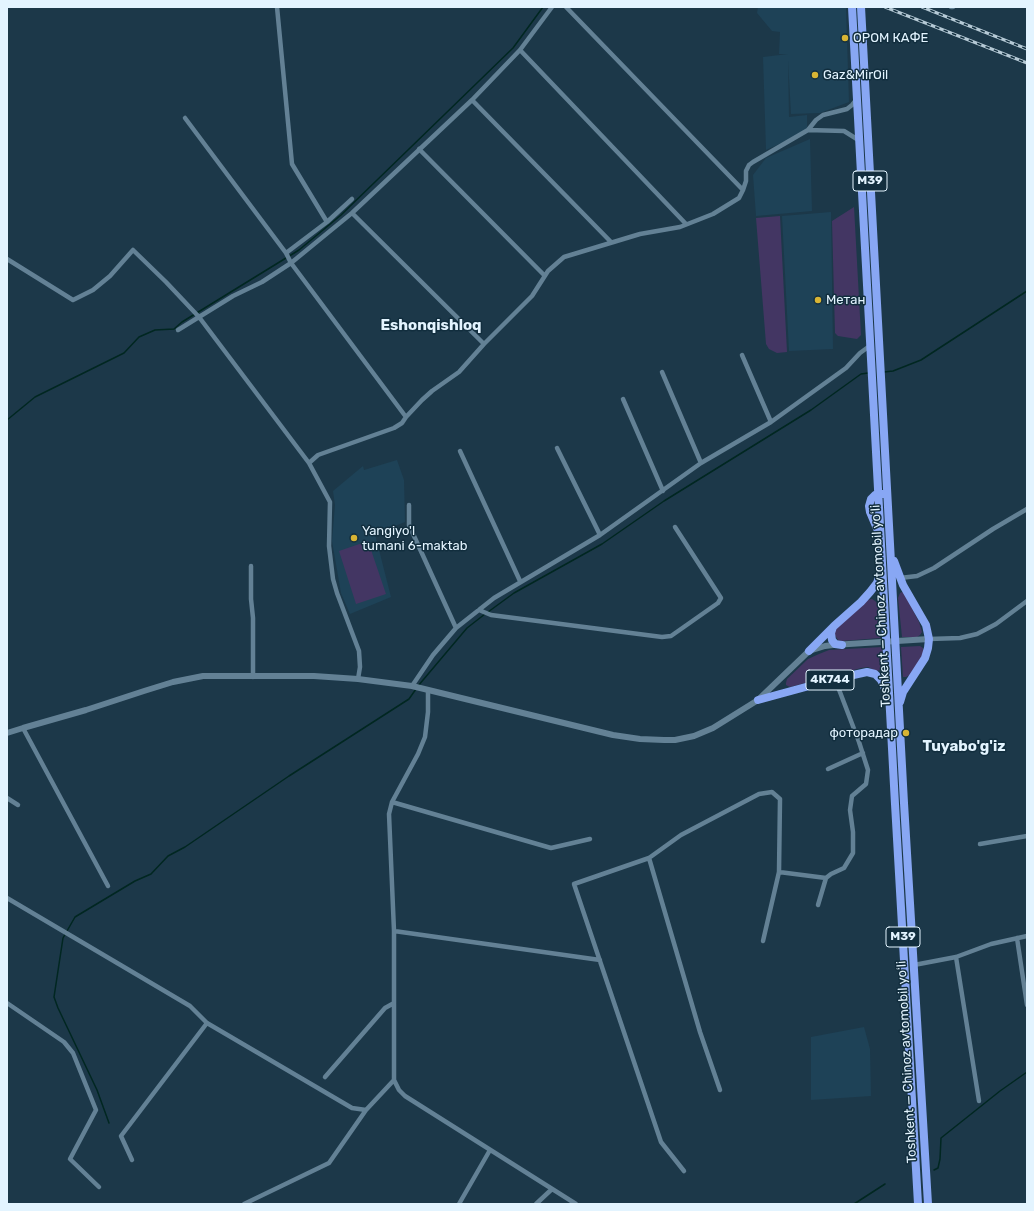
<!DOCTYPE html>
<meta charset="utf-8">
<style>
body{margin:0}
#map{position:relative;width:1034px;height:1211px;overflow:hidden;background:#1c3849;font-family:Rubik,sans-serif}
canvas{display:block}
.frame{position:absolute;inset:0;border:8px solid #e3f4ff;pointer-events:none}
</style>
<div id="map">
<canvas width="1034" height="1211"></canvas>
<div class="frame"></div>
</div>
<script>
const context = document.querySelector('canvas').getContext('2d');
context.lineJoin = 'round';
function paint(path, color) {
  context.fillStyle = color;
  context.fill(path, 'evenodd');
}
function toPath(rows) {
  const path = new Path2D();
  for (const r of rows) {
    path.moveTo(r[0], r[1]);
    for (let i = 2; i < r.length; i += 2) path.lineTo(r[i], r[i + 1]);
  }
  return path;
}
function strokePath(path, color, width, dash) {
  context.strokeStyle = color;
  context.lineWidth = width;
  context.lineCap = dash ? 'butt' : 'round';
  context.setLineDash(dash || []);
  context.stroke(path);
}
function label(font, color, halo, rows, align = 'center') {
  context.font = font + ' Rubik,sans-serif';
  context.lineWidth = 3;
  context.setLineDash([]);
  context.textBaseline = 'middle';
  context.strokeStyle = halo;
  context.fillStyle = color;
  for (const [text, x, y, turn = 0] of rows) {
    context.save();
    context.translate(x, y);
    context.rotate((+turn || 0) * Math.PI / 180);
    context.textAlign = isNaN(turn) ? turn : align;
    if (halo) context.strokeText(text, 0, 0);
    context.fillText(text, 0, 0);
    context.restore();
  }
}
paint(toPath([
 [758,7,846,7,849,102,820,113,791,114,788,60,789,117,807,115,807,130,786,141,766,150,763,57,788,54,779,54,780,32,772,31,757,13],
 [810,139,812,211,756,216,753,175,766,158],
 [831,212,833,349,789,351,782,216],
 [397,460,404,480,405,522,375,534,391,597,350,614,341,593,332,541,335,505,333,491,363,466,364,470],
 [864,1027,870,1049,871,1096,811,1100,811,1037]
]), '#1e4257');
paint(toPath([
 [854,207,861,335,857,339,838,336,835,333,832,221],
 [780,216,787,352,777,353,769,349,766,344,756,218],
 [368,541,386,594,356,604,339,551],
 [902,592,904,593,919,622,922,632,920,635,917,637,902,637,898,598,900,593],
 [872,599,875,601,878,604,880,638,842,641,838,640,834,634,836,628,867,600],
 [920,646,923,648,924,652,919,662,910,675,906,677,903,677,901,647],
 [882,647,884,667,881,670,876,671,868,667,861,668,790,687,786,685,786,683,787,679,808,659,819,654,829,650]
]), '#433663');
strokePath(toPath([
 [884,372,893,371,921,360,1027,291],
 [7,420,35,397,124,353,139,337,155,330,174,329,182,322,299,250,341,215,513,48,543,7],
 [488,612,514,593,602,544,664,501,811,410,861,374,868,373],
 [418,686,467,628,485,614],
 [109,1123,97,1090,58,1008,54,997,63,938,75,917,135,881,151,874,168,856,185,847,289,776,409,699,416,689],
 [934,1170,938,1168,940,1159,941,1138,1000,1091,1027,1072],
 [854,1204,885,1184]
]), '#012721', 1.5);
strokePath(toPath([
 [277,7,292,164,327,222],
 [566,7,743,190],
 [951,7,953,7],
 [520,50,686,224],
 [472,100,611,242],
 [185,118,286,253,291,263,406,417],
 [808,130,816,120,823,115,847,109,852,105,857,99],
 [419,149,545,276],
 [352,213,484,344],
 [286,253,327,222,352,199],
 [7,259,73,300,93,290,110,276,133,250,166,282,199,317,309,463,330,502,329,546,333,579,337,593,359,651,360,667,358,679],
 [178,330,233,296,262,282,291,263,352,213,472,100,520,50,552,7],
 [742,355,771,422],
 [662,372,701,463],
 [623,399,663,491],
 [557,448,600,535],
 [460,451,520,581],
 [309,463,318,455,394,428,402,423,406,417,422,400,432,391,459,372,484,344,532,296,548,271,564,257,640,234,680,227,713,214,739,198,743,190,746,181,746,171,749,165,753,162,808,130,844,131,860,141],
 [409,505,409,525,456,628],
 [251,566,251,599,253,618,253,677],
 [900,578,917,576,934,568,993,529,1027,509],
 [479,610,491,615,662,637,671,636,718,603,721,598,675,527],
 [929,639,960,638,977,634,996,624,1027,601],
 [412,686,433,655,456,628,494,598,600,535,701,463,771,422,846,368,860,353,871,345],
 [428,690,428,712,425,737,418,754,392,802,389,814,394,931,394,1080,399,1090,405,1096,576,1204],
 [23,728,108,886],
 [828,769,863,753],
 [7,798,18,805],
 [392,802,551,848,590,839],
 [980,844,1027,836],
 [649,858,700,1032,720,1090],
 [779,872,826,878],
 [7,898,190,1006,207,1023,352,1108,366,1110],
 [818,905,826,878,831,874,844,868,853,853,853,832,850,810,852,796,866,784,868,770,859,742,835,679],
 [394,931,600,960],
 [1017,938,1027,1005],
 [956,957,979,1101],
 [914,965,956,957,991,944,1027,936],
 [7,1003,64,1042,73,1053,96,1110,70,1159,99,1187],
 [325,1077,385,1008,394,1003],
 [132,1160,121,1136,207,1023],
 [684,1171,661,1142,574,884,649,858,681,835,759,794,772,792,780,799,779,872,763,941],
 [244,1204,329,1163,366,1110,394,1080],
 [459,1204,490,1150],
 [536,1204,552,1189]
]), '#638195', 4.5);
strokePath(toPath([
 [7,733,23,728,86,710,144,691,173,682,203,676,314,676,358,679,412,686,613,735,640,739,664,740,675,740,694,736,713,728,758,700,809,651,825,646,833,645,929,639]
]), '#638195', 6);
strokePath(toPath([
 [852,7,895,804,918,1204],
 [861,7,904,803,928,1204],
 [878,531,870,512,869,506,871,499,875,495,879,494,883,494],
 [894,561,903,585,926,625,929,639,928,648,925,658,903,692,900,702],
 [833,627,831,633,832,640,835,644,842,645],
 [809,651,834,626,861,602,870,592,877,583,881,571],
 [758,700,835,679,867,672,875,674,881,680,887,693]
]), '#88a7f4', 8);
const rail = toPath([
 [885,7,1027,63],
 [922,7,1027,49]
]);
strokePath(rail, '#b5c9d5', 3);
strokePath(rail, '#122e3e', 1.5, [4.5]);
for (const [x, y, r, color] of [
 [845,38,4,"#d8b434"],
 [815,75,4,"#d8b434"],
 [818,300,4,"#d8b434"],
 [354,538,4,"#d8b434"],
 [906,733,4,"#d8b434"]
]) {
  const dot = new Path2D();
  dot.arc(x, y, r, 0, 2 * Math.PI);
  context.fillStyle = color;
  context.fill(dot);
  strokePath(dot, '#122e3e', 1.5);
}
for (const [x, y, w] of [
 [870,181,34],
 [830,680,48],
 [903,937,34]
]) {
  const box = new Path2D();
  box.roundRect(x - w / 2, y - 10, w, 20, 3);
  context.fillStyle = '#122e3e';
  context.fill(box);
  strokePath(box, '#e3f4ff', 1);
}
label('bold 12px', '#e3f4ff', null, [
 ["M39",870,181],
 ["4К744",830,680],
 ["M39",903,937]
]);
label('13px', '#e3f4ff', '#122e3e', [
 ["ОРОМ КАФЕ",853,38],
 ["Gaz&MirOil",823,75],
 ["Метан",826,300],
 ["Yangiyo'l",362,531],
 ["tumani 6-maktab",362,546],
 ["фоторадар",898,733,"right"]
], 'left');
label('13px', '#e3f4ff', '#122e3e', [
 ["Toshkent — Chinoz avtomobil yoʻli",881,606,-93],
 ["Toshkent — Chinoz avtomobil yoʻli",907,1062,-93]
]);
label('bold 15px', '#e3f4ff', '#122e3e', [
 ["Eshonqishloq",431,326],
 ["Tuyabo'g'iz",964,747]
]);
</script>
